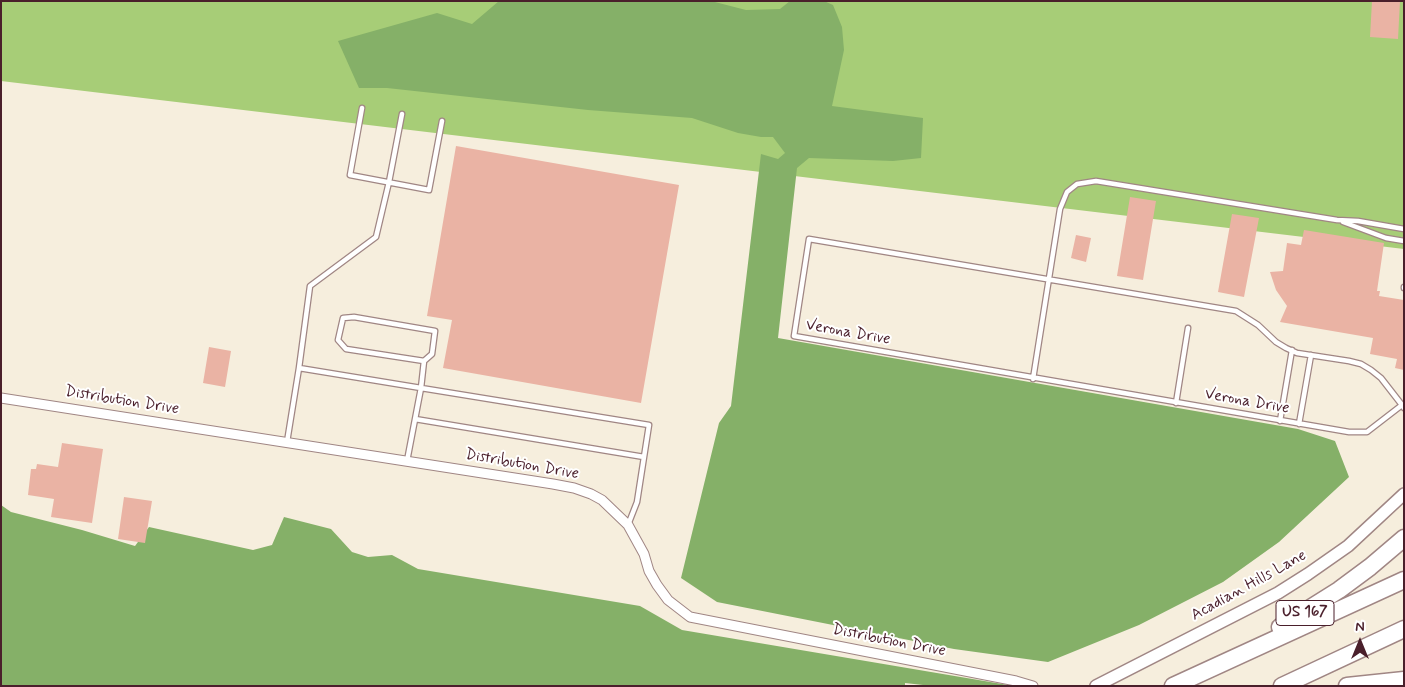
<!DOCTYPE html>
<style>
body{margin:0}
#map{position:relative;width:1405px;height:687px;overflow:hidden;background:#f6eedd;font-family:Mynerve,sans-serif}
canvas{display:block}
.frame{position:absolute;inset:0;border:2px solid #4a1f2b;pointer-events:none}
.north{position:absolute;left:1335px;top:617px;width:50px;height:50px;-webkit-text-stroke:4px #fff;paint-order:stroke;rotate:0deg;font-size:14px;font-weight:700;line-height:20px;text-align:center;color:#4a1f2b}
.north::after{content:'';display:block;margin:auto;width:18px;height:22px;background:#4a1f2b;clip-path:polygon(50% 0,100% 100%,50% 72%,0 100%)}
</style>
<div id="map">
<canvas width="1405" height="687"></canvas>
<div class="frame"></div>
<div class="north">N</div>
</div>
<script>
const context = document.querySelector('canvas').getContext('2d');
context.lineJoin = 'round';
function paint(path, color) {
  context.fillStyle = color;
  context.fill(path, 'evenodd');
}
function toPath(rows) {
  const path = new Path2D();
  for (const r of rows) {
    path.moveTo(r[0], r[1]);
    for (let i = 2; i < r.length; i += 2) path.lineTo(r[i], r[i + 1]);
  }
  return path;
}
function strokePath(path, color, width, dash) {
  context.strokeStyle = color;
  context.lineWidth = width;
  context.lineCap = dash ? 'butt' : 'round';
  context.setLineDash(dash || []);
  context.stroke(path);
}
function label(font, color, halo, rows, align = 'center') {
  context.font = font + ' Mynerve,sans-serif';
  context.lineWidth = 4;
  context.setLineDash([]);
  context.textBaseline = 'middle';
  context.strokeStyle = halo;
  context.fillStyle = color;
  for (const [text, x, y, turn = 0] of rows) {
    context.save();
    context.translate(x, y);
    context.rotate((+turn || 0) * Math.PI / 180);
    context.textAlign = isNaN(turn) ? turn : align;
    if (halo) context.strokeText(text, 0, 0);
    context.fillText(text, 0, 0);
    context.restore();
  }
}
paint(toPath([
 [1,1,1404,1,1404,249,1,81]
]), '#a7cd77');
paint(toPath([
 [499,1,711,1,746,10,780,9,790,1,824,1,833,5,842,27,844,50,832,106,923,118,921,158,893,161,809,158,797,168,778,338,1298,429,1335,441,1349,477,1279,542,1223,582,1139,625,1048,662,954,649,717,602,681,578,719,423,731,406,761,154,778,159,785,153,773,137,761,137,738,133,692,118,588,110,387,88,359,88,338,41,437,13,472,24],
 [1,505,11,512,82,530,135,546,149,527,253,550,272,545,284,517,331,529,352,552,368,557,392,555,418,569,640,606,682,630,1008,685,932,686,905,683,905,686,1,686]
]), '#85b068');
paint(toPath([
 [1372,1,1400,1,1398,39,1370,37],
 [456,146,679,185,641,403,443,368,452,320,427,316],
 [1130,197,1156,201,1143,280,1117,276],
 [1232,214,1259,218,1244,297,1218,292],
 [1304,230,1384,243,1377,291,1380,291,1379,296,1404,300,1404,370,1395,368,1397,359,1370,354,1373,338,1280,322,1287,306,1276,290,1270,272,1283,271,1287,243,1301,245],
 [1076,235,1091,238,1086,262,1071,258],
 [209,347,231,351,225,387,203,383],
 [62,443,103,449,92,523,51,517,54,499,28,495,31,469,36,469,37,464,58,467],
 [124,497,152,501,145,543,118,539]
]), '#eab3a4');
const service = toPath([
 [362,108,350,175,429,190,442,121],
 [1343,222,1386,238,1404,241],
 [1404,287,1404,288],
 [299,368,310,286,376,237,389,182,402,114],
 [1033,379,1060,209,1067,192,1077,184,1096,181,1337,220,1358,221,1404,229],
 [1176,403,1188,328],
 [1402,405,1367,432,1349,432,794,336,809,239,1236,311,1258,325,1276,342,1286,348,1297,353,1349,361,1361,364,1371,370,1381,378,1402,405,1404,408],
 [415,419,644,457],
 [1280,421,1292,350],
 [1299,424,1311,355],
 [287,442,299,368,421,388,424,361,346,349,338,340,343,318,354,317,435,331,432,354,424,361],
 [407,461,421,388,649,425,637,502,628,525]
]);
const minor = toPath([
 [1,398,553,484,574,488,591,494,602,500,628,525,644,554,649,571,657,585,668,600,690,617,1016,681,1033,686]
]);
const tertiary = toPath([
 [1096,686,1278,593,1308,574,1348,546,1404,494]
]);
const motorway = toPath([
 [1280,627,1339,590,1370,567,1404,538],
 [1173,686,1404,580],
 [1282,686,1404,629],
 [1347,686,1404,680]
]);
strokePath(service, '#a08684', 7);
strokePath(minor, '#a08684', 11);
strokePath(tertiary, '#a08684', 14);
strokePath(motorway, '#a08684', 19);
strokePath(service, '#fff', 4.5);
strokePath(minor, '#fff', 9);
strokePath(tertiary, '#fff', 11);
strokePath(motorway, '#fff', 16);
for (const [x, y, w] of [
 [1305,613,58]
]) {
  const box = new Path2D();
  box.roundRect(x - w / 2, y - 12.5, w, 25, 4);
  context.fillStyle = '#fff';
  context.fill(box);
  strokePath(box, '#4a1f2b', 1);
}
label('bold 15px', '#4a1f2b', null, [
 ["US 167",1305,613]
]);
label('16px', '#4a1f2b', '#fff', [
 ["Verona Drive",848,333,10],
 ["Distribution Drive",122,401,9],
 ["Verona Drive",1247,402,10],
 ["Distribution Drive",522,465,10],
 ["Acadian Hills Lane",1249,586,-29],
 ["Distribution Drive",889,641,11]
]);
</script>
